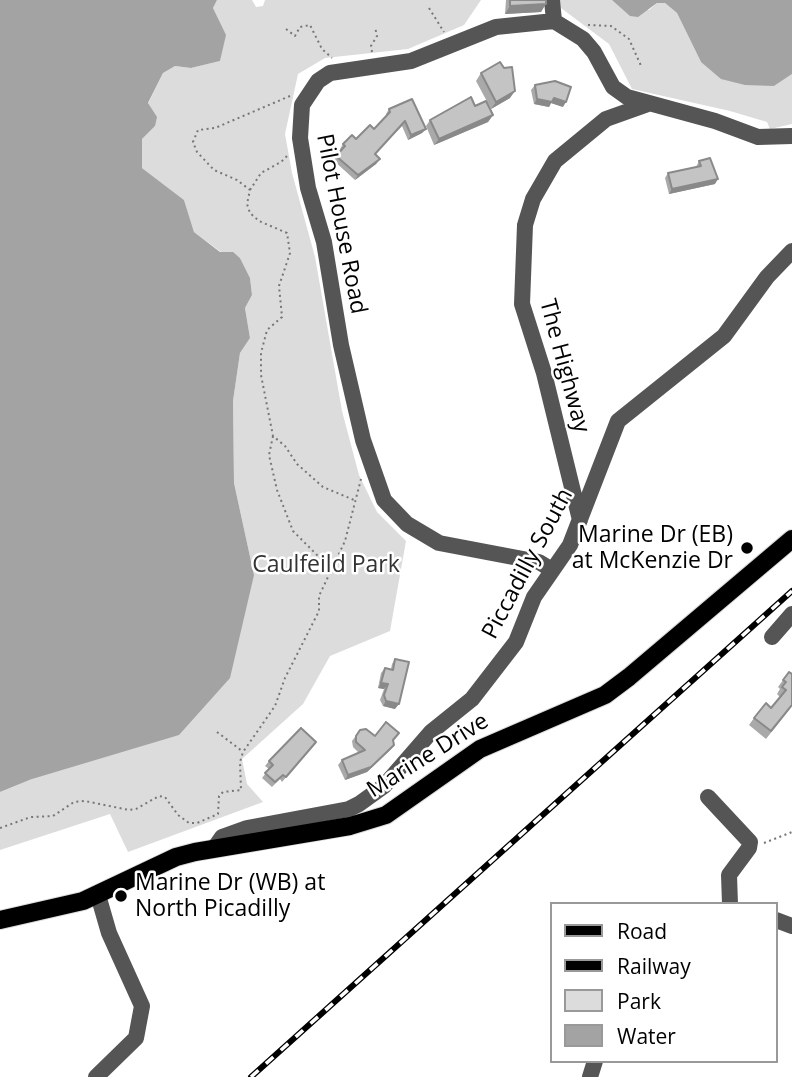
<!DOCTYPE html>
<style>
body{margin:0}
#map{position:relative;width:792px;height:1077px;overflow:hidden;background:#fff;font-family:"Open Sans",sans-serif}
canvas{display:block}
.legend{position:absolute;left:550px;top:902px;width:228px;height:161px;box-sizing:border-box;background:#fff;border:2px solid #999;margin:0;padding:9px 12px;list-style:none;font-size:21px;color:#000}
.legend li{display:flex;align-items:center;gap:14px;height:35px}
.legend b{width:35px;border:2px solid #999}
</style>
<div id="map">
<canvas width="792" height="1077"></canvas>
<ul class="legend">
<li><b style="height:9px;background:#000"></b>Road</li>
<li><b style="height:9px;background:#000"></b>Railway</li>
<li><b style="height:19px;background:#dcdcdc"></b>Park</li>
<li><b style="height:19px;background:#a3a3a3"></b>Water</li>
</ul>
</div>
<script>
const context = document.querySelector('canvas').getContext('2d');
context.lineJoin = 'round';
function paint(path, color) {
  context.fillStyle = color;
  context.fill(path, 'evenodd');
}
function toPath(rows) {
  const path = new Path2D();
  for (const r of rows) {
    path.moveTo(r[0], r[1]);
    for (let i = 2; i < r.length; i += 2) path.lineTo(r[i], r[i + 1]);
  }
  return path;
}
function strokePath(path, color, width, dash) {
  context.strokeStyle = color;
  context.lineWidth = width;
  context.lineCap = dash ? 'butt' : 'round';
  context.setLineDash(dash || []);
  context.stroke(path);
}
function label(font, color, halo, rows, align = 'center') {
  context.font = font + ' "Open Sans",sans-serif';
  context.lineWidth = 5;
  context.setLineDash([]);
  context.textBaseline = 'middle';
  context.strokeStyle = halo;
  context.fillStyle = color;
  for (const [text, x, y, turn = 0] of rows) {
    context.save();
    context.translate(x, y);
    context.rotate((+turn || 0) * Math.PI / 180);
    context.textAlign = isNaN(turn) ? turn : align;
    if (halo) context.strokeText(text, 0, 0);
    context.fillText(text, 0, 0);
    context.restore();
  }
}
paint(toPath([
 [217,0,252,0,256,7,263,6,265,0,481,0,464,25,408,49,325,58,298,74,285,134,292,173,315,257,342,411,359,475,377,512,406,541,390,631,330,656,303,704,242,759,247,784,263,802,128,852,110,814,0,850,0,792,32,779,254,575,234,483,233,401,240,353,250,338,245,308,252,295,250,278,240,258,232,252,221,252,194,232,184,200,142,168,142,139,155,126,148,104,163,73,175,66,191,68,220,61,225,35,213,8],
 [558,0,612,0,649,10,657,3,665,3,677,13,701,62,774,86,792,74,792,124,770,129,767,122,730,111,632,89,609,44,561,8]
]), '#dcdcdc');
paint(toPath([
 [0,0,217,0,213,8,226,35,220,61,191,68,175,66,163,73,148,103,157,117,155,126,142,139,142,168,184,200,194,232,220,252,233,252,240,258,250,278,252,295,245,308,250,338,240,353,233,401,234,483,254,575,230,678,179,735,32,779,0,792],
 [612,0,792,0,792,74,774,86,745,85,721,79,701,62,677,13,665,3,657,3,638,17,630,16]
]), '#a3a3a3');
const major = toPath([
 [0,920,83,901,176,857,195,852,350,826,386,815,480,749,605,695,629,677,792,539]
]);
strokePath(major, '#dbdbdb', 20);
strokePath(toPath([
 [429,8,444,32],
 [588,25,611,26,629,39,642,68],
 [286,29,295,36,300,27,310,25,322,49,332,58],
 [372,52,371,46,377,36,375,27],
 [290,96,215,128,198,130,193,142,197,152,214,170,237,180,250,190,247,204,250,213,259,221,287,233,290,253,279,286,282,317,267,330,261,353,261,375,273,436,285,446,297,464,323,487,354,500],
 [250,190,261,173,281,162,289,154],
 [273,436,269,455,277,490,293,531,330,568],
 [217,732,242,751],
 [0,828,31,817,53,816,74,802,85,801,129,810,136,809,159,796,165,797,178,815,189,823,197,823,218,814,219,796,223,792,241,790,240,762,243,752,275,706,285,678,319,611,319,596,345,541,361,479],
 [764,843,792,832]
]), '#777', 2, [2, 3.5]);
strokePath(toPath([
 [552,0,554,21],
 [580,520,544,373,522,304,525,225,533,199,555,161,606,119,648,104],
 [552,570,539,562,439,543,407,524,384,500,363,440,341,345,324,242,308,188,300,138,302,105,318,81,330,73,411,61,496,27,554,21,583,39,594,52,613,87,627,97,715,121,758,137,792,136],
 [772,637,792,614],
 [708,797,750,842,749,848,729,875,730,904],
 [215,847,222,837,247,828,349,809,359,804,384,786,431,732,472,699,516,642,534,597,570,545,618,421,724,336,767,277,792,251],
 [776,920,792,926],
 [96,1077,136,1038,142,1006,109,933,98,895],
 [590,1077,595,1061]
]), '#555', 16);
strokePath(major, '#000', 18);
const rail = toPath([
 [251,1077,792,591]
]);
strokePath(rail, '#000', 6);
strokePath(rail, '#fff', 3.5, [10]);
paint(toPath([
 [506,0,546,0,541,12,505,14],
 [481,73,510,98,491,109,476,81],
 [535,85,563,107,551,103,549,107,534,104,531,90],
 [475,106,493,115,488,122,434,145,426,126,430,120],
 [389,109,426,129,422,133,408,140,402,126,375,154,380,159,376,164,355,180,333,160,341,151,340,149,343,144,356,139,374,129,387,116,386,114],
 [699,161,715,184,669,194,665,178,668,173,696,167],
 [395,659,395,709,383,706,380,700,384,689,378,688,381,673,385,668,391,669,392,664],
 [789,672,792,706,766,739,749,725,754,718,771,708,780,697,777,694,780,689,778,687],
 [360,730,375,736,393,741,394,745,390,750,367,772,345,780,338,765,342,760,359,753,353,747,352,741],
 [312,747,282,782,280,779,272,787,262,778,269,769,265,766,269,761]
]), '#a9a9a9');
paint(toPath([
 [546,4,541,12,505,14,510,6],
 [515,91,510,98,491,109,496,102],
 [554,98,566,102,563,107,551,103,549,107,534,104,537,99],
 [493,115,488,122,434,145,439,139],
 [426,129,422,133,408,140,411,135],
 [380,159,376,164,355,180,358,175],
 [718,179,715,184,669,194,672,189],
 [381,683,388,684,384,689,378,688],
 [386,701,399,704,395,709,383,706],
 [394,745,390,750,367,772,345,780,348,775]
]), '#898989');
const building = toPath([
 [510,0,546,0,546,4,510,6,510,0],
 [500,62,504,68,512,67,515,91,496,102,481,73,500,62],
 [555,81,571,87,566,102,554,98,552,102,537,99,535,85,555,81],
 [471,97,475,106,486,101,493,115,439,139,430,120,471,97],
 [412,99,426,129,411,135,405,121,375,154,380,159,358,175,336,156,345,146,343,144,352,135,356,139,370,125,374,129,390,112,389,109,412,99],
 [710,158,718,179,672,189,668,173,701,166,699,161,710,158],
 [395,659,409,662,399,704,386,701,384,695,388,684,381,683,385,668,393,670,395,659],
 [789,672,792,674,792,705,771,731,754,718,766,703,771,708,786,690,782,687,786,682,783,680,789,672],
 [386,722,399,733,393,740,394,745,371,767,348,775,342,760,365,750,356,742,356,736,360,730,366,729,375,736,386,722],
 [301,728,316,742,286,777,283,775,275,782,265,773,273,765,269,761,301,728]
]);
paint(building, '#c4c4c4');
strokePath(building, '#898989', 2);
for (const [x, y, r, color] of [
 [747,548,7,"#000"],
 [121,896,7,"#000"]
]) {
  const dot = new Path2D();
  dot.arc(x, y, r, 0, 2 * Math.PI);
  context.fillStyle = color;
  context.fill(dot);
  strokePath(dot, '#fff', 2.5);
}
label('23px', '#000', '#fff', [
 ["Pilot House Road",341,224,79],
 ["The Highway",564,366,75],
 ["Piccadilly South",528,564,-62],
 ["Marine Drive",428,756,-32]
]);
label('23px', '#000', '#fff', [
 ["Marine Dr (EB)",733,535],
 ["at McKenzie Dr",733,561],
 ["Marine Dr (WB) at",135,883,"left"],
 ["North Picadilly",135,909,"left"]
], 'right');
label('23px', '#333', '#fff', [
 ["Caulfeild Park",326,565]
]);
</script>
